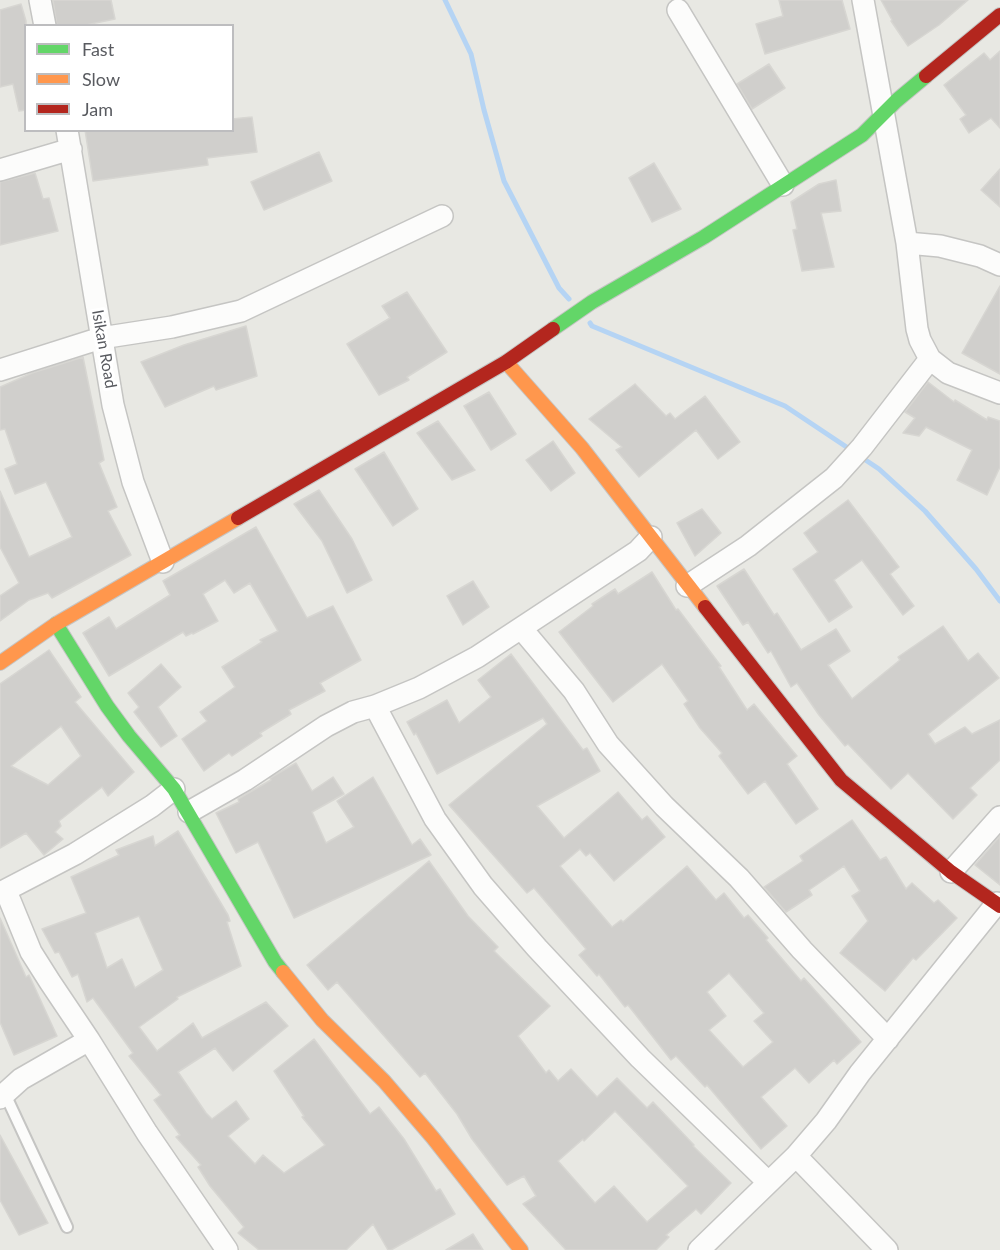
<!DOCTYPE html>
<style>
body{margin:0}
#map{position:relative;width:1000px;height:1250px;overflow:hidden;background:#e8e8e3;font-family:Lato,sans-serif}
canvas{display:block}
.legend{position:absolute;left:24px;top:24px;width:210px;height:108px;box-sizing:border-box;background:#fff;border:2px solid #bdbdbf;margin:0;padding:8px 10px;list-style:none;font-size:18px;color:#595b60}
.legend li{display:flex;align-items:center;gap:12px;height:30px}
.legend b{width:30px;border:2px solid #bdbdbf}
</style>
<div id="map">
<canvas width="1000" height="1250"></canvas>
<ul class="legend">
<li><b style="height:8px;background:#63d668"></b>Fast</li>
<li><b style="height:8px;background:#ff974d"></b>Slow</li>
<li><b style="height:8px;background:#b3261e"></b>Jam</li>
</ul>
</div>
<script>
const context = document.querySelector('canvas').getContext('2d');
context.lineJoin = 'round';
function toPath(rows) {
  const path = new Path2D();
  for (const r of rows) {
    path.moveTo(r[0], r[1]);
    for (let i = 2; i < r.length; i += 2) path.lineTo(r[i], r[i + 1]);
  }
  return path;
}
function strokePath(path, color, width, dash) {
  context.strokeStyle = color;
  context.lineWidth = width;
  context.lineCap = dash ? 'butt' : 'round';
  context.setLineDash(dash || []);
  context.stroke(path);
}
function paint(path, color) {
  context.fillStyle = color;
  context.fill(path, 'evenodd');
}
function label(font, color, halo, rows, align = 'center') {
  context.font = font + ' Lato,sans-serif';
  context.lineWidth = 6;
  context.setLineDash([]);
  context.textBaseline = 'middle';
  context.strokeStyle = halo;
  context.fillStyle = color;
  for (const [text, x, y, turn = 0] of rows) {
    context.save();
    context.translate(x, y);
    context.rotate((+turn || 0) * Math.PI / 180);
    context.textAlign = isNaN(turn) ? turn : align;
    if (halo) context.strokeText(text, 0, 0);
    context.fillText(text, 0, 0);
    context.restore();
  }
}
strokePath(toPath([
 [445,0,471,54,484,110,504,181,559,288,569,299],
 [590,323,592,326,785,406,851,450],
 [861,457,879,469,925,511,976,569,1000,601]
]), '#b5d4f4', 5);
const building = toPath([
 [53,0,111,0,115,19,81,26,57,26,53,0],
 [779,0,842,0,850,29,765,54,756,24,783,16,779,0],
 [881,0,968,0,939,25,908,46,891,21,892,20,881,0],
 [21,4,26,21,26,110,19,111,13,84,0,87,0,10,21,4],
 [1000,51,1000,128,991,118,969,133,960,119,966,115,944,85,984,53,990,60,1000,51],
 [769,64,785,88,752,109,737,84,769,64],
 [252,117,257,152,207,158,208,165,93,181,85,130,232,130,232,119,252,117],
 [319,152,332,181,264,210,251,182,319,152],
 [654,163,681,209,652,222,629,178,654,163],
 [1000,169,1000,207,981,190,1000,169],
 [35,173,43,199,49,198,58,231,0,245,0,182,35,173],
 [836,180,841,211,821,213,834,267,802,271,793,230,797,229,791,202,819,184,836,180],
 [1000,286,1000,374,962,353,1000,286],
 [407,292,447,352,407,377,409,380,379,395,347,344,390,318,382,306,407,292],
 [246,326,257,376,216,390,214,386,165,407,141,362,184,345,246,326],
 [83,357,104,460,99,463,117,507,108,511,131,555,52,598,48,593,29,600,0,621,0,596,19,583,0,547,0,491,29,557,72,537,46,482,15,494,5,469,17,464,5,429,0,430,0,387,32,373,83,357],
 [928,382,954,402,955,400,987,420,988,417,1000,421,1000,467,987,495,957,480,972,450,926,427,919,436,903,433,915,418,905,412,928,382],
 [635,384,666,416,670,413,675,419,705,396,740,442,718,459,696,430,639,477,616,450,622,447,589,419,635,384],
 [489,392,516,434,491,450,464,406,489,392],
 [438,421,474,469,475,470,452,480,417,433,438,421],
 [553,441,575,473,551,491,526,460,553,441],
 [384,452,418,509,393,526,355,469,384,452],
 [319,490,352,539,372,580,347,593,322,541,294,504,319,490],
 [848,500,899,567,890,574,914,606,903,615,862,560,834,580,852,607,829,622,793,569,818,552,804,533,848,500],
 [702,509,721,533,695,556,677,523,702,509],
 [256,527,307,618,333,606,361,660,320,683,325,691,289,710,291,714,260,733,262,736,232,756,229,753,204,771,182,739,207,721,200,712,235,687,222,667,262,642,260,640,278,631,250,583,234,593,225,580,203,594,218,621,193,634,192,633,186,636,183,632,109,676,83,633,109,617,116,629,170,595,163,581,256,527],
 [744,569,774,615,777,613,801,650,836,629,850,651,828,665,852,699,900,660,898,657,943,626,968,661,978,653,999,678,928,734,935,744,965,727,972,734,1000,720,1000,760,970,788,977,795,953,819,908,773,891,789,848,744,845,746,819,715,797,683,791,687,771,651,768,653,748,622,743,625,717,586,744,569],
 [652,572,676,610,678,609,721,666,719,667,747,710,754,704,797,756,787,764,818,809,796,824,765,781,748,794,719,756,722,753,700,728,684,704,688,701,662,664,613,702,559,632,593,606,592,604,615,589,618,594,652,572],
 [473,581,489,607,463,625,447,596,473,581],
 [49,650,81,697,75,702,134,772,108,796,102,787,59,821,61,826,55,832,63,839,44,855,26,833,0,848,0,684,49,650],
 [61,726,81,756,48,785,11,766,61,726],
 [511,654,583,750,587,748,600,771,537,806,564,838,618,792,642,820,647,816,665,837,614,881,590,853,586,856,580,849,560,866,612,927,621,920,623,922,687,866,716,900,724,893,744,918,748,915,768,938,766,940,801,981,804,978,861,1042,837,1064,834,1060,809,1083,795,1068,761,1097,787,1126,761,1149,707,1085,705,1087,676,1056,671,1060,628,1005,625,1007,599,974,597,976,579,955,586,949,534,888,527,893,449,805,547,724,543,718,437,774,416,733,414,735,407,722,447,700,459,723,491,697,478,680,511,654],
 [729,973,764,1013,754,1021,773,1042,743,1067,709,1030,726,1016,707,992,729,973],
 [161,664,181,687,158,707,177,736,161,747,134,712,139,707,128,693,161,664],
 [296,763,312,791,333,777,344,794,312,812,326,843,354,827,337,801,373,777,412,845,420,839,431,855,294,918,258,842,236,853,216,813,239,802,238,799,271,780,270,778,296,763],
 [852,820,880,860,886,857,906,889,912,883,934,903,938,900,957,918,916,960,913,958,885,991,840,953,868,921,852,896,860,891,844,866,809,890,812,895,786,912,764,887,803,861,800,856,852,820],
 [178,831,228,915,230,921,227,922,241,966,177,997,178,999,139,1027,157,1051,193,1023,202,1038,266,1002,288,1026,233,1071,215,1048,178,1072,206,1113,212,1119,236,1101,249,1119,228,1136,255,1164,263,1155,284,1173,325,1145,302,1117,304,1116,274,1071,314,1039,370,1114,379,1107,404,1139,436,1191,440,1189,455,1214,391,1250,388,1250,373,1224,346,1250,259,1250,238,1233,244,1227,210,1186,198,1167,201,1165,176,1137,180,1135,154,1100,161,1095,129,1056,133,1053,93,998,87,1002,78,974,72,977,59,952,55,953,42,929,86,913,71,877,119,855,116,850,153,836,155,846,178,831],
 [139,916,163,970,135,988,122,959,107,968,95,933,139,916],
 [1000,836,1000,885,975,865,1000,836],
 [429,861,468,916,498,947,494,951,550,1006,518,1036,546,1073,549,1070,558,1081,571,1069,597,1097,617,1078,647,1108,653,1102,694,1145,693,1146,731,1183,701,1214,696,1209,666,1235,669,1237,656,1250,566,1250,523,1204,536,1196,524,1176,507,1185,472,1139,457,1114,425,1073,420,1077,337,982,328,990,307,965,429,861],
 [615,1111,688,1186,647,1222,614,1186,595,1203,558,1161,583,1139,584,1141,615,1111],
 [0,918,26,977,29,975,57,1036,14,1055,0,1022,0,918],
 [0,1135,48,1223,19,1235,0,1200,0,1135],
 [473,1234,483,1250,446,1250,473,1234]
]);
paint(building, '#d0cfcc');
strokePath(building, '#d7d6d2', 1.5);
const lane = toPath([
 [5,1094,67,1227]
]);
const street = toPath([
 [40,0,45,26],
 [863,0,907,243,917,329,920,340,930,359,948,373,1000,393],
 [678,10,783,185],
 [67,130,113,405,133,482,163,562],
 [0,170,71,149],
 [907,243,940,246,980,256,1000,265],
 [0,370,101,338,172,327,241,311,442,216],
 [687,586,748,546,834,478,862,447,930,359],
 [521,628,574,691,608,744,664,806,739,878,802,950,888,1039],
 [375,706,435,819,483,886,537,948,640,1058,768,1182],
 [189,812,245,780,326,726,353,712,375,706,419,688,477,657,638,551,651,537],
 [951,872,1000,817],
 [6,891,31,952,50,982,89,1040,147,1133,227,1250],
 [0,893,75,854,152,806,174,789],
 [0,1098,21,1079,89,1040],
 [796,1156,887,1250],
 [699,1250,796,1156,826,1121,860,1073,997,903]
]);
const fast = toPath([
 [553,329,592,302,704,237,862,135,896,101,926,76],
 [56,624,107,706,129,736,174,789,275,962,283,972]
]);
const slow = toPath([
 [506,362,582,448,705,607],
 [0,663,56,624,238,518],
 [283,972,322,1020,384,1081,433,1138,521,1250]
]);
const jam = toPath([
 [926,76,1000,15],
 [238,518,506,362,553,329],
 [705,607,841,780,951,872,1000,906]
]);
strokePath(lane, '#c5c5c3', 14);
strokePath(street, '#c5c5c3', 24);
strokePath(fast, '#c5c5c4', 16);
strokePath(slow, '#c5c5c4', 16);
strokePath(jam, '#c5c5c4', 16);
strokePath(lane, '#fcfcfb', 10);
strokePath(street, '#fcfcfb', 21);
strokePath(fast, '#63d668', 14);
strokePath(slow, '#ff974d', 14);
strokePath(jam, '#b3261e', 14);
label('16px', '#595b60', '#fff', [
 ["Isikan Road",104,349,80]
]);
</script>
